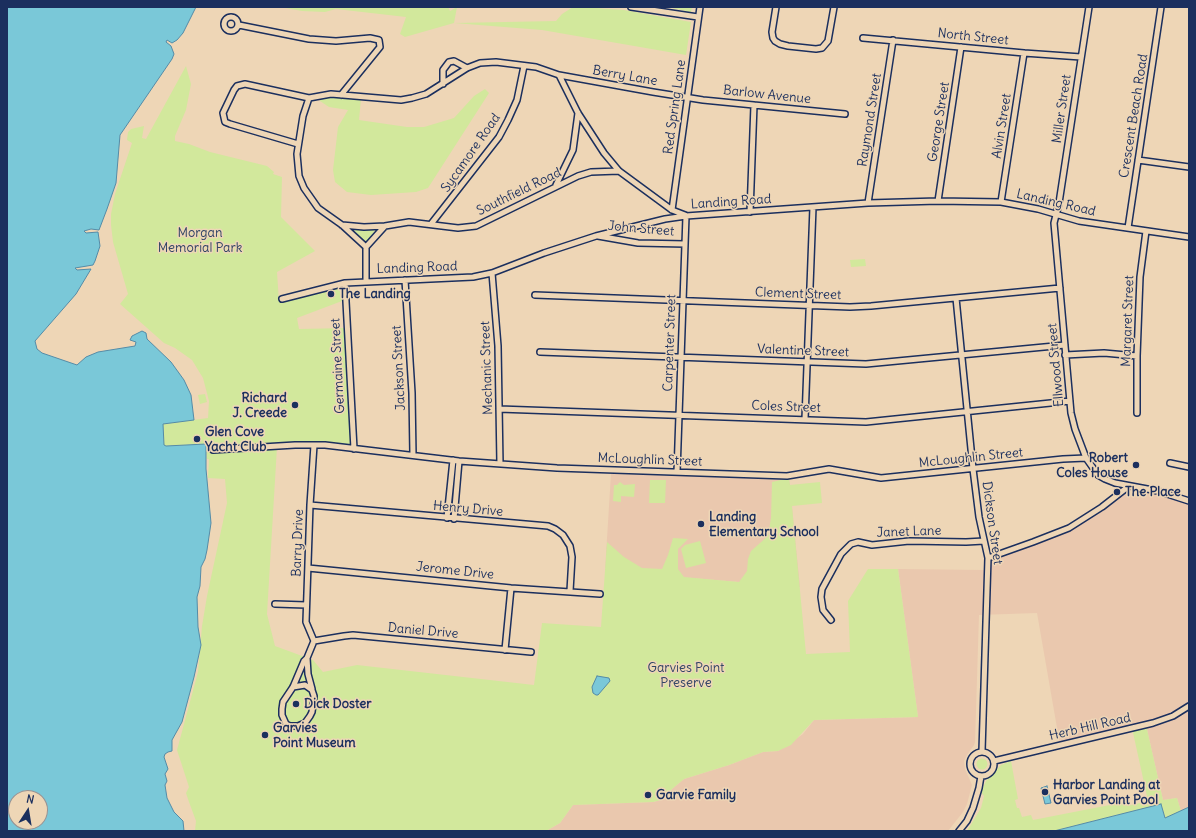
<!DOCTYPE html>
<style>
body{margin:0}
#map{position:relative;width:1196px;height:838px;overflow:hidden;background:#eed6b6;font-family:Delius,sans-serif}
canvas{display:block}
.frame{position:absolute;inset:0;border:8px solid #1b2f5e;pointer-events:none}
.north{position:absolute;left:8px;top:790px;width:40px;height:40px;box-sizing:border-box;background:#eed6b6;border:1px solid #9a9393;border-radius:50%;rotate:12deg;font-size:11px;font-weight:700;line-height:16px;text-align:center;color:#1b2f5e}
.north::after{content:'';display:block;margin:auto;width:14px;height:18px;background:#1b2f5e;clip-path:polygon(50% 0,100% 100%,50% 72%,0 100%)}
</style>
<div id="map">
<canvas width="1196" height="838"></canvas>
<div class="frame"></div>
<div class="north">N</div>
</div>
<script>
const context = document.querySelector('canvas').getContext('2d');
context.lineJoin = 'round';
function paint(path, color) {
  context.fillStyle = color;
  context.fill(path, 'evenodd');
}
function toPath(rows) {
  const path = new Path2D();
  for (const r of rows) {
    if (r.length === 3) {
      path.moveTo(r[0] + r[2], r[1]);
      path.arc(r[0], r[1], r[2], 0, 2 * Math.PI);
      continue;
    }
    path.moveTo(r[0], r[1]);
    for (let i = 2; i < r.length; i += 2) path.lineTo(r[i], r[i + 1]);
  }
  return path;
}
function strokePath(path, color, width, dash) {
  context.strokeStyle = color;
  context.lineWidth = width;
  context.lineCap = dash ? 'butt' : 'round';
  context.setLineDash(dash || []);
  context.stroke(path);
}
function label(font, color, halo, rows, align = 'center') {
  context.font = font + ' Delius,sans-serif';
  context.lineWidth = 3;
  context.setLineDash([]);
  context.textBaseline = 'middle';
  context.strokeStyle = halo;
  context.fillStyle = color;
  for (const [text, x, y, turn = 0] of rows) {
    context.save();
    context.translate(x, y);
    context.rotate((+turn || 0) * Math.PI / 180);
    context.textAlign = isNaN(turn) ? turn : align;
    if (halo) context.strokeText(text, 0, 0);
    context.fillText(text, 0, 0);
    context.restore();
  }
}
paint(toPath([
 [611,474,789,478,800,587,605,571],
 [1130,488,1158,492,1189,502,1189,807,1181,811,1177,798,1163,800,1146,725,1060,745,1037,613,979,615,975,742,974,745,967,755,964,761,965,769,972,785,967,804,963,812,948,831,546,831,560,823,573,805,653,802,661,800,672,789,684,779,729,765,763,752,778,751,803,734,814,720,918,717,898,569,985,570,984,560,1069,529]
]), '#eac8ae');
paint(toPath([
 [280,7,448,7,450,11,457,7,454,23,556,21,562,14,573,7,581,7,624,10,691,22,686,55,542,30,454,23,405,37,400,34,406,17,336,9,325,12,302,11],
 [667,7,692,7,691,12],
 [186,66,191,84,186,110,175,136,175,141,189,144,210,152,267,166,274,172,273,174,282,177,281,217,315,251,277,272,279,302,339,287,342,301,297,318,299,329,347,328,353,448,325,444,277,447,267,614,275,646,313,660,323,672,357,665,534,685,542,623,601,627,607,542,624,557,642,568,662,569,668,555,673,538,688,539,678,549,678,569,684,577,739,582,747,571,748,559,751,551,768,536,771,518,772,482,789,478,790,485,820,482,822,503,792,506,806,654,850,652,848,601,868,569,898,569,918,717,814,720,791,745,778,751,763,752,729,765,684,779,672,789,661,800,653,802,573,805,560,823,546,831,195,831,196,821,189,802,186,793,189,787,177,750,198,672,202,626,207,596,227,503,225,479,208,478,209,459,207,459,206,444,164,446,163,424,208,418,209,401,203,378,192,360,175,348,164,343,120,304,128,294,113,242,111,225,111,214,115,194,132,143,127,140,128,132,131,129,144,126,142,138,146,139],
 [485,89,489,93,428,188,416,192,371,195,347,192,335,182,333,170,338,127,348,110,329,107,320,101,320,98,339,96,361,99,359,120,407,127,424,127,454,118,474,96],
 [352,228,365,230,376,229,366,243],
 [865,259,866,266,851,267,850,260],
 [205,394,207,402,200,404,198,395],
 [650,480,666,480,665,503,649,503],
 [620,482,624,485,635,484,634,497,621,496,621,502,613,501,614,485,617,485],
 [700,541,706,563,686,568,681,549,685,545],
 [1146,725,1163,800,1177,798,1181,811,1165,818,1161,804,1054,831,967,831,981,808,984,796,981,792,986,781,1001,765,1011,761,1018,799,1015,800,1017,808,1019,808,1022,817,1031,815,1033,820,1125,802,1127,806,1148,801,1132,728],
 [982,764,5.5]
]), '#d2e89c');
const water = toPath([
 [7,7,196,7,183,33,177,40,172,43,167,40,166,42,171,46,174,54,172,59,120,135,116,183,107,209,99,230,91,229,84,231,86,233,98,232,100,246,95,261,93,265,75,268,77,270,91,269,76,294,35,341,37,349,42,353,77,365,86,357,98,352,135,346,136,342,130,340,132,336,142,331,146,333,147,339,171,362,184,380,191,395,194,420,163,424,164,445,166,446,206,444,206,469,211,523,207,550,205,559,201,567,200,586,197,597,198,627,201,645,194,677,182,722,172,740,172,751,168,752,165,754,164,757,168,769,165,774,167,781,165,785,167,798,174,812,183,821,184,831,7,831,7,7],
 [16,798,40,798,40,822,16,822,16,798],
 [597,676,609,678,610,681,598,695,596,695,593,693,592,687,597,676],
 [1047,786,1051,803,1045,804,1041,788,1047,786],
 [1161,804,1165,818,1189,807,1189,831,1054,831,1161,804]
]);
paint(water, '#7ac8d8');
strokePath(water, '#548ba7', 1);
const minor = toPath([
 [631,7,698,17],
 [776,7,772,32,773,38,775,41,780,44,788,46,816,49,822,48,828,41,834,7],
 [1089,7,1059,203,1054,223,1071,413,1075,429,1086,458,1098,475,1105,479,1115,483,1158,491,1189,501],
 [231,24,7],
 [239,25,309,39,336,41,370,38,379,40,380,47,341,95],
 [863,38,1024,53,1081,57],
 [559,75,653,92,703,100,845,114],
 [443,84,443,70,449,62,454,61,467,68],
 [309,98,303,116,297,154,299,176,304,188,318,208,342,225,366,247,366,281],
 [298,144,230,124,225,122,223,113,234,90,237,86,245,84,309,98,331,94,401,100,412,98,426,94,467,68,480,63,496,62,536,67,559,75,578,113,604,153,619,171,672,210,685,215],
 [1138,160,1189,167],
 [556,185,573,150,578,113],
 [938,201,961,47],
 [1001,202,1024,53],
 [868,203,893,40],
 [672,210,700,7],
 [750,212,754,105],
 [431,224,499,137,508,120,517,100,524,66],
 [342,225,364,227,385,226],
 [1128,228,1161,7],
 [598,236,638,243,685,244],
 [366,247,385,226,409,222,458,228,476,226,578,176,591,172,619,171],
 [492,273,498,346,500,464],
 [405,280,412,393,413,455],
 [345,283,354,449],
 [535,295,850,307,871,306,1060,288],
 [956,298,973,469,979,517,988,558,982,751],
 [282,299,345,283,473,277,492,273,544,253,596,236,665,219,686,216,868,203,938,201,1001,202,1038,209,1079,221,1189,237],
 [540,352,866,364,1065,345],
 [1065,355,1104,353,1137,356],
 [499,409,866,422,1070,401],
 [1137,413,1137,356,1140,277,1146,231],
 [805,419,813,207],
 [314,445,310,505,306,622,314,641],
 [213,450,295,445,325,445,459,461,557,468,787,476,829,469,881,478,1063,459,1086,458],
 [1170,463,1189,467],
 [677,472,686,216],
 [310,505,548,526,555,529,563,535,570,546,572,557,570,591],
 [447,518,453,460],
 [454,519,459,461],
 [988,558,1033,542,1069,528,1102,507,1129,486],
 [308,568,511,588,600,594],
 [275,604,306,605],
 [831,620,823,610,821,597,822,589,841,554,851,544,858,542,872,545,909,541,966,542,984,541],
 [314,641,344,636,353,635,531,652],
 [505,650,511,588],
 [307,658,308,674,312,689],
 [293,687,305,685,312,690,314,696,312,712,310,716,305,723,298,726,290,726,286,724,282,715,282,709,283,702,293,687,304,661,307,658,314,641],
 [982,764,12],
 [994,761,1153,723,1173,716,1189,706],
 [959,831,967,821,973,808,979,788,981,776]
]);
strokePath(minor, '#1b2f5e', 8);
strokePath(minor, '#eed6b6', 5);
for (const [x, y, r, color] of [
 [331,294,4,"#1b2f5e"],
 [295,405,4,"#1b2f5e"],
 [197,439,4,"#1b2f5e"],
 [1136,465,4,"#1b2f5e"],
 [1117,492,4,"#1b2f5e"],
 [701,524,4,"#1b2f5e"],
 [296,704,4,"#1b2f5e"],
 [265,735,4,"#1b2f5e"],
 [1045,792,4,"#1b2f5e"],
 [648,795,4,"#1b2f5e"]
]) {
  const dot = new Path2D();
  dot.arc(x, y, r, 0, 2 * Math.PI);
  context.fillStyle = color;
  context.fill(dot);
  strokePath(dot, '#eed6b6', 1.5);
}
label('13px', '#1b2f5e', '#eed6b6', [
 ["North Street",973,37,6],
 ["Berry Lane",625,76,10],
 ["Barlow Avenue",767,95,6],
 ["Red Spring Lane",675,107,-82],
 ["Miller Street",1062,109,-82],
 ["Crescent Beach Road",1134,116,-81],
 ["Raymond Street",870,120,-81],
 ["George Street",939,122,-81],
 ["Alvin Street",1002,126,-81],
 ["Sycamore Road",471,153,-55],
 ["Southfield Road",519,192,-26],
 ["Landing Road",731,202,-4],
 ["Landing Road",1056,203,13],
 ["John Street",641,229,5],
 ["Landing Road",417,268,-2],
 ["Clement Street",798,294,2],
 ["Margaret Street",1128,321,-88],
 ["Carpenter Street",670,343,-88],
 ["Valentine Street",803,351,2],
 ["Ellwood Street",1056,365,-95],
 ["Germaine Street",338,366,-93],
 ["Jackson Street",399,368,-93],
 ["Mechanic Street",487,368,-92],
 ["Coles Street",786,407,2],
 ["McLoughlin Street",971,458,-6],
 ["McLoughlin Street",650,460,2],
 ["Henry Drive",468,509,5],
 ["Dickson Street",992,523,82],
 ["Janet Lane",909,532,-2],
 ["Barry Drive",298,543,-88],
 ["Jerome Drive",455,571,6],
 ["Daniel Drive",423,631,5],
 ["Herb Hill Road",1090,727,-13]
]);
label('13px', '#2d4264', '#eed6b6', [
 ["Morgan",200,233],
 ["Memorial Park",200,248],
 ["Garvies Point",686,668],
 ["Preserve",686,683]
]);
label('bold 13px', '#1b2f5e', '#eed6b6', [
 ["The Landing",339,294],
 ["Richard",287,398,"right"],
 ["J. Creede",287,413,"right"],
 ["Glen Cove",205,432],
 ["Yacht Club",205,447],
 ["Robert",1128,458,"right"],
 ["Coles House",1128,473,"right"],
 ["The Place",1125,492],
 ["Landing",709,517],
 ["Elementary School",709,532],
 ["Dick Doster",304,704],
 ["Garvies",273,728],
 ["Point Museum",273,743],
 ["Harbor Landing at",1053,785],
 ["Garvies Point Pool",1053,800],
 ["Garvie Family",656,795]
], 'left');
</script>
